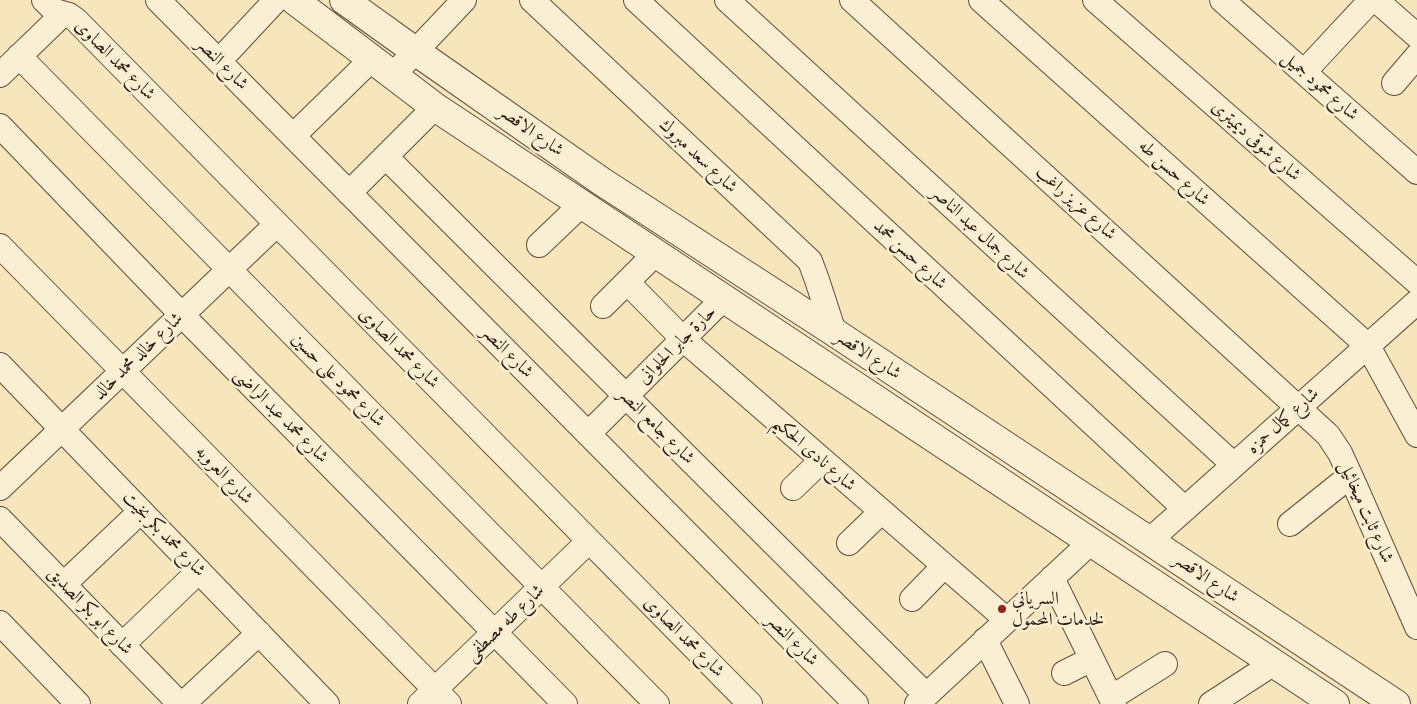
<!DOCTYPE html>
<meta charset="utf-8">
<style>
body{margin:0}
canvas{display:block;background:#f7e5bb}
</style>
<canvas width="1417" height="704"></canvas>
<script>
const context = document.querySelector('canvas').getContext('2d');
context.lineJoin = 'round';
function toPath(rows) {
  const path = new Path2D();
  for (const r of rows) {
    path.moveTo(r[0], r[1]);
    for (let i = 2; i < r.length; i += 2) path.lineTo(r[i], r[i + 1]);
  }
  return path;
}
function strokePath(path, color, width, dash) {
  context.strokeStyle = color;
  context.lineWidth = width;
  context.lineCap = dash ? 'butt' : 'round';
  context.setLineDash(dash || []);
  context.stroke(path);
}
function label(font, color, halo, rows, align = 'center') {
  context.font = font + ' "EB Garamond",Amiri,serif';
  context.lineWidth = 5;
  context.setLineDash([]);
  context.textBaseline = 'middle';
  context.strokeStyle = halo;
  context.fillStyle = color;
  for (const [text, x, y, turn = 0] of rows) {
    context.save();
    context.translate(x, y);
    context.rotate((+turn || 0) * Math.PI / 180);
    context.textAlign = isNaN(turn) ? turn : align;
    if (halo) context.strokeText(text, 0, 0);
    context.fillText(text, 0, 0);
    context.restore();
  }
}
const minor = toPath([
 [44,0,55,11,69,15,76,20,750,704],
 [158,0,856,704],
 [532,0,810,261,817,280,834,332],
 [636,0,1185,509],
 [727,0,1234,465],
 [852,0,1328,435,1340,453,1356,488,1417,627],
 [981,0,1368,346,1417,435],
 [1095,0,1417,282],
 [1222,0,1417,172],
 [1376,0,1417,36],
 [19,56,657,704],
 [219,61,276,0],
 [1304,72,1371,0],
 [0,75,63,14],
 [393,75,464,0],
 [1394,83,1417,56],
 [0,126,182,315,565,704],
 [293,136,372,59],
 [386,157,926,695],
 [349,193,435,107],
 [539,245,582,204],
 [0,246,449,704],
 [627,282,683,339,1007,620],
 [603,306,656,253],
 [0,365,327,704],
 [588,434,724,298],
 [0,488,277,224],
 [793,488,822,460],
 [0,519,180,704],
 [1290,524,1350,476],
 [1150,540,1417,302],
 [849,543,881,512],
 [1052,578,1114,704],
 [64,584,141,511],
 [912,599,944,566],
 [0,623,78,704],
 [985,640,1017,704],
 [122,645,199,571],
 [1064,673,1092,659],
 [1111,698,1165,664],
 [183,704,259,633],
 [420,704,589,541],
 [917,704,1091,542],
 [1211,704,1274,663]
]);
const tertiary = toPath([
 [294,0,435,107,1335,704],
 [344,0,415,51,601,181,834,332,1396,704]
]);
strokePath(minor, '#5f4c3c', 26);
strokePath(tertiary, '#5f4c3c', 30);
strokePath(minor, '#faeed3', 24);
strokePath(tertiary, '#faeed3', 28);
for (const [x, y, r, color] of [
 [1002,609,5,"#8f2418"]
]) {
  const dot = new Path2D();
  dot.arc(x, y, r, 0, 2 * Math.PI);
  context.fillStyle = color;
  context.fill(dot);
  strokePath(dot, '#faeed3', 2);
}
label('18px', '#2c1912', '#faeed3', [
 ["شارع محمد الصاوى",115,60,45],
 ["شارع النصر",222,64,45],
 ["شارع محمود جميل",1320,86,41],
 ["شارع الاقصر",531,131,35],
 ["شارع شوقى ديميترى",1256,141,41],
 ["شارع سعد مبروك",698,156,43],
 ["شارع حسن طه",1174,173,42],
 ["شارع عزيز راغب",1076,203,42],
 ["شارع جمال عبد الناصر",980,233,43],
 ["شارع حسن محمد",910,255,43],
 ["حارة جابر الحلوانى",677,345,-45],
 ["شارع محمد الصاوى",399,348,45],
 ["شارع النصر",507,352,45],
 ["شارع الاقصر",868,355,33],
 ["شارع خالد محمد خالد",138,356,-44],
 ["شارع محمود على حسين",338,380,45],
 ["شارع محمد عبد الراضى",281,416,45],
 ["شارع كمال حمزه",1283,421,-42],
 ["شارع جامع النصر",656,426,45],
 ["شارع نادى الحكيم",814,454,41],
 ["شارع العروبه",224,475,46],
 ["شارع ثابت ميخائيل",1366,512,66],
 ["شارع محمد بكر بخيت",164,534,46],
 ["شارع الاقصر",1206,578,34],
 ["شارع ابو بكر الصديق",90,611,46],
 ["شارع طه مصطفى",505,623,-44],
 ["شارع محمد الصاوى",684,637,45],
 ["شارع النصر",792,640,45]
]);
label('18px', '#2c1912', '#faeed3', [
 ["السرياني",1012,599],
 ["لخدمات المحمول",1012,620]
], 'left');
</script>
